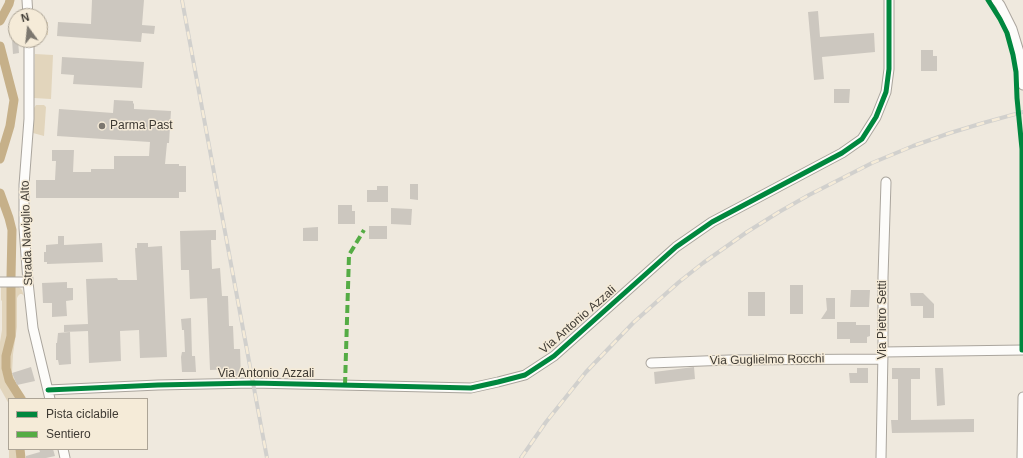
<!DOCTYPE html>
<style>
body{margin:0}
#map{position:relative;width:1023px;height:458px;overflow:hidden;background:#efe9de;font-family:Arial,sans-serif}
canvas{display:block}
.legend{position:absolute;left:8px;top:398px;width:140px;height:52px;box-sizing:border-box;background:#f5ebd8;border:1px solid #aca496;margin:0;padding:5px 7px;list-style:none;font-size:12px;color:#3e3a33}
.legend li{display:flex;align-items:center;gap:8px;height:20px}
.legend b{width:20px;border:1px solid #aca496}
.north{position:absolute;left:8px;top:8px;width:40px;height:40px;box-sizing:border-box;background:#f5ebd8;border:1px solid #aca496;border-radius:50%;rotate:345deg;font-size:11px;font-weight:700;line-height:16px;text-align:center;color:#3e3a33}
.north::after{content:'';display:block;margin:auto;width:14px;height:18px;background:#7c776f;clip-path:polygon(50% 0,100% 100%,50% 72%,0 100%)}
</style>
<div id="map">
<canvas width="1023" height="458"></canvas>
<ul class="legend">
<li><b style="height:5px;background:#00873e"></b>Pista ciclabile</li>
<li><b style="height:5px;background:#55ac45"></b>Sentiero</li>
</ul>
<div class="north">N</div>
</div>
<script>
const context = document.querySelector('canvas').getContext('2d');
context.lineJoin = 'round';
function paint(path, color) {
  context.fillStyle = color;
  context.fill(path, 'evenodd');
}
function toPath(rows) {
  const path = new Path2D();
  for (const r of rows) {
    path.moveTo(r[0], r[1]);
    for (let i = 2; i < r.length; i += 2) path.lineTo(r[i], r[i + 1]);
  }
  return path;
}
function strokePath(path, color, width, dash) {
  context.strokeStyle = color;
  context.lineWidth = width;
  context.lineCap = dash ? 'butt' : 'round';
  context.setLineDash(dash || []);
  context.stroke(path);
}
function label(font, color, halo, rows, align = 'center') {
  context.font = font + ' Arial,sans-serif';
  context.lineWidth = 3;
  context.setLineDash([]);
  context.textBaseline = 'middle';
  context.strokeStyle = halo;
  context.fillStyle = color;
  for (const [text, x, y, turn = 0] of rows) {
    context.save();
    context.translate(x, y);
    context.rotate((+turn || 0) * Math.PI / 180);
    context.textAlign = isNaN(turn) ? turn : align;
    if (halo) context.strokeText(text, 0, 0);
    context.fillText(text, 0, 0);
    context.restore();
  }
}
paint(toPath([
 [40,22,48,22,48,35,40,35],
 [35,54,53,55,51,99,34,98],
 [36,105,44,105,46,107,44,136,33,133,34,108],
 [1,286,8,287,7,309,8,327,7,342,2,356,2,370,6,381,18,399,9,399,9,404,0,388,0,342,2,330,2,301,1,300],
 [15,287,19,287,22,290,24,296,22,294,20,294,18,296,17,298,17,327,13,354,12,373,17,385,27,399,23,399,15,385,11,377,8,368,9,359,13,342,15,327,12,294,13,290],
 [9,446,9,449,17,449,18,458,9,458]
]), '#e2d5bc');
strokePath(toPath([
 [0,21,9,4,10,0],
 [0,46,14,100,10,126,0,159],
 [0,193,9,218,12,230,11,277],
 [11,287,11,336,6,356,6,368,9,380,21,399],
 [20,449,21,458]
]), '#c6b089', 9);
paint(toPath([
 [92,0,144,0,142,25,155,26,154,34,142,33,141,42,57,36,58,22,91,24],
 [818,11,820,37,874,33,875,52,822,57,824,79,814,80,808,12],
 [12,40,18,40,19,53,13,54],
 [921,50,933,50,933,56,937,56,937,71,921,71],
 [62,57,144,62,142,88,73,84,74,75,61,74],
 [834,89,850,89,849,103,834,103],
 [114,100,133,101,133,103,134,104,134,109,171,111,169,143,167,143,165,164,179,164,179,166,186,166,186,192,179,192,179,198,36,198,36,180,55,180,56,161,52,161,52,150,74,150,73,172,91,172,91,169,114,169,114,156,149,156,150,142,57,136,59,109,113,113],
 [410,184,418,184,418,200,410,199],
 [377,186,388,186,388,202,367,202,367,190,377,190],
 [338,205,352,205,352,211,355,211,355,224,338,224],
 [391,208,412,209,411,225,391,224],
 [369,226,387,226,387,239,369,239],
 [318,227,318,241,303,241,303,228],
 [216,230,216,240,211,240,212,269,220,268,222,296,228,296,229,326,233,326,234,349,240,349,241,376,234,376,234,369,210,370,207,298,190,299,189,270,181,270,180,231],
 [58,236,64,236,64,245,102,243,103,262,47,264,47,262,44,262,44,252,46,252,46,245,58,244],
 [137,243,148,243,148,247,162,246,167,357,140,358,139,330,120,331,121,361,89,363,88,331,64,332,64,325,88,324,86,279,117,278,118,280,137,280,135,248,137,248],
 [67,282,67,288,73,288,73,300,66,301,67,316,52,317,52,303,43,303,42,283],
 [790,285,803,285,803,314,790,314],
 [851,290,870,290,869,307,850,307],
 [748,292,765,292,765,316,748,316],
 [910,293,923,293,934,304,934,318,923,318,923,306,911,306],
 [826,298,835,298,835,319,821,319,827,310],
 [191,318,192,356,195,356,196,372,182,372,181,357,182,352,185,352,184,330,182,330,181,319],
 [837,322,856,322,856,325,870,325,870,336,867,337,867,343,850,343,850,339,837,339],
 [70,332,71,364,59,365,58,360,56,360,56,343,57,343,58,333],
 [31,367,35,381,17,385,12,373],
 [694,367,695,379,655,384,654,372],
 [857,368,868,368,868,383,850,383,849,373,857,373],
 [892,368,920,368,920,379,911,379,911,420,974,419,974,432,892,433,891,420,898,420,898,379,892,379],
 [935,368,943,368,945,405,937,406],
 [39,449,53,449,55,456,46,458,26,458,26,456,40,452]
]), '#ccc7bf');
const minor = toPath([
 [27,0,28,16],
 [996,0,1000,5,1012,29,1019,52,1023,85],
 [29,40,29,119,24,185,24,228,28,282,33,328,50,399],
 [0,282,28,282],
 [883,352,1023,350],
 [651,363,729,360,883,359],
 [48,390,158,385,253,383,471,388,498,382,525,375,554,356,676,247,712,222,842,153,862,139,876,117,886,92,889,69,889,0],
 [63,449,65,458],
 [881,458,883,352,883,277,886,182],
 [1022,458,1023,397]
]);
strokePath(minor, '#aaa59d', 11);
strokePath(minor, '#fdfcfa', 9);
const rail = toPath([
 [182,0,267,458],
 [521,458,546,422,586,372,634,322,679,282,703,263,747,232,779,212,809,195,872,163,913,146,950,133,983,123,1023,112]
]);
strokePath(rail, '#d1d0cd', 4);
strokePath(rail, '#f5ebd8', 2.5, [8]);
strokePath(toPath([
 [345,385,349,255,364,230]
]), '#55ac45', 4, [8, 4]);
strokePath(toPath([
 [988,0,1000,19,1007,33,1013,55,1016,72,1017,98,1022,149,1022,350,1023,350],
 [48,390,158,385,253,383,471,388,498,382,525,375,554,356,676,247,712,222,842,153,862,139,876,117,886,92,889,69,889,0]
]), '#00873e', 5);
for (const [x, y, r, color] of [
 [102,126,4,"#7c776f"]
]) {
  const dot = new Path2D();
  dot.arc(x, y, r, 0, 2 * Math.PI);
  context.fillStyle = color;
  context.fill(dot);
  strokePath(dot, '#f5ebd8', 1.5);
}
label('12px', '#3e3a33', '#f5ebd8', [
 ["Parma Past",110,126]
], 'left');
label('12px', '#3e3a33', '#f5ebd8', [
 ["Strada Naviglio Alto",27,233,-92],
 ["Via Antonio Azzali",578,320,-41],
 ["Via Pietro Setti",883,320,-90],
 ["Via Guglielmo Rocchi",767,360,-1],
 ["Via Antonio Azzali",266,374]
]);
</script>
